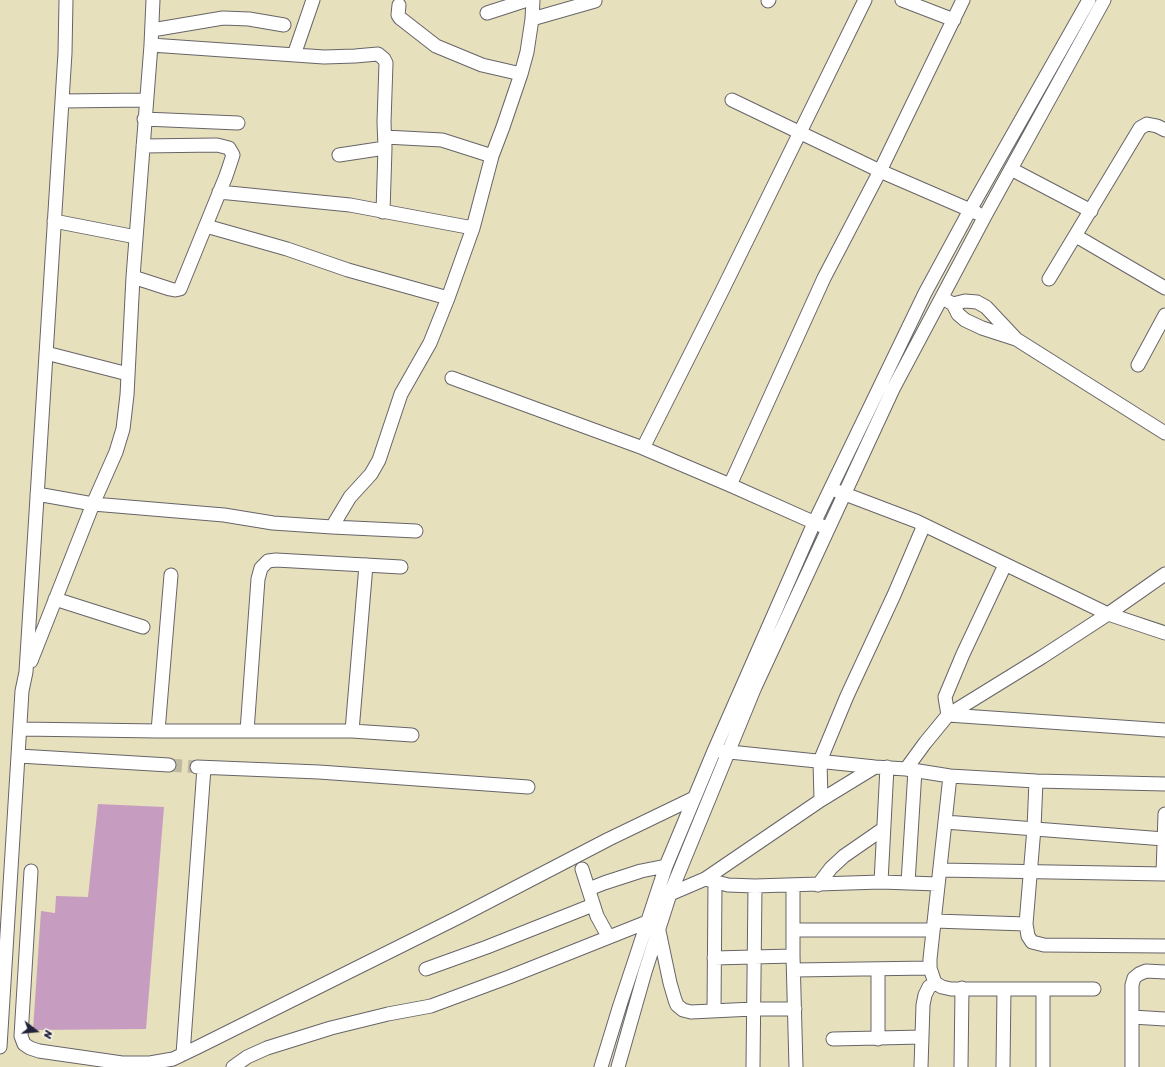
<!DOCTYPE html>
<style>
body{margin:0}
#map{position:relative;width:1165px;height:1067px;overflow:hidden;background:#e7e0bc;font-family:Sriracha,sans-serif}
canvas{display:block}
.north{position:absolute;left:16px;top:1011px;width:40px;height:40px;-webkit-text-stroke:3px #fbf7ec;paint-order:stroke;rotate:106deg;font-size:11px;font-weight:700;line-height:16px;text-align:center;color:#22223b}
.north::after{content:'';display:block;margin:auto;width:14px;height:18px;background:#22223b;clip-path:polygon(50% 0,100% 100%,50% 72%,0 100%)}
</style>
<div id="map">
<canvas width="1165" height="1067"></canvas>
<div class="north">N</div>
</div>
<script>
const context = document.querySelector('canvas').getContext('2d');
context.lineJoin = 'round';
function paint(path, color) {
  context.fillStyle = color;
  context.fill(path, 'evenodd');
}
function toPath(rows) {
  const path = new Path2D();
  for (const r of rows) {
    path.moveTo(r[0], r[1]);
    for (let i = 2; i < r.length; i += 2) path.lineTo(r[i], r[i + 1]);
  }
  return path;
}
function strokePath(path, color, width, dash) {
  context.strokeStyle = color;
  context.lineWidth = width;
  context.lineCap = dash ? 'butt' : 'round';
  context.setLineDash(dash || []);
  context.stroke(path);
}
paint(toPath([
 [98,804,164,807,146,1029,33,1030,41,911,55,913,56,896,88,897]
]), '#c69dc0');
strokePath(toPath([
 [169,765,197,767]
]), '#c0baa2', 13, [13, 6]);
const minor = toPath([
 [902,0,954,20],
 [768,1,769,0],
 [399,5,398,15,400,18,436,46,482,65,521,74],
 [487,13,527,0],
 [532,19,595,1],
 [152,30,223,18,249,19,284,25],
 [151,45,324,57,355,56,378,54,384,59,386,63,384,122,385,148],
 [294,55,313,0],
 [732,100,880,171,977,213],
 [62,101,146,100],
 [144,119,238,123],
 [385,137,442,140,492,156],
 [339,155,385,148,383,212],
 [1011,169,1091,211],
 [219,192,350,205,473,228],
 [54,221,136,237],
 [206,226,287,249,348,270,448,298],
 [1076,236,1165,288],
 [133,277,170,289,175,290,180,289,226,176,233,155,229,148,217,145,143,146],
 [1049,279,1140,128,1147,124,1157,126,1165,130],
 [942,298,953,304,958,314,965,320,982,328,1016,339,1165,433],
 [953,304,965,301,977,302,986,307,1016,339],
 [46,353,128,374],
 [1138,365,1165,315],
 [452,378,643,448,730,485,822,526],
 [643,448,721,293,865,0],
 [730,485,824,278,880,171,963,0],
 [837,491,916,521,1108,614,1165,633],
 [37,494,93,504,224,515,273,523,332,527,416,531],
 [332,527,350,497,371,474,379,460,401,394,430,343,448,298,473,228,492,156,503,127,521,74,527,52,532,19,533,0],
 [1005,565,963,654,945,697,948,715,1165,730],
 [55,599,143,627],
 [31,661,93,504,116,452,123,429,127,395,133,277,151,45,153,0],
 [21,729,158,731,352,731,412,735],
 [158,731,171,575],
 [247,731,258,579,261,568,268,561,276,560,401,567],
 [352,731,366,565],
 [720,751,875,767,906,769,925,743,948,715,1042,657,1108,614,1165,574],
 [19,756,169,765],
 [197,767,319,772,528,787],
 [906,769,950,776,1036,781,1165,784],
 [950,776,930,959,930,968,935,983,942,987,951,989,1094,989],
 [1036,781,1034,828,1026,924,1028,936,1032,942,1044,945,1165,946],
 [821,800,820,761,847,696,894,595,924,525],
 [945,822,1164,839],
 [582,869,597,916,608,936],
 [940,870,1165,874],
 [31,871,21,1036,24,1044,30,1048,39,1051,122,1063,150,1063,173,1059,198,1047,459,917,609,839,694,798],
 [1163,874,1165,814],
 [705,879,728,885,755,886,881,882,938,884],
 [881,882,887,767],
 [908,883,915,770],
 [793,885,793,956,796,1067],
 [818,885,831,868,844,856,883,829],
 [589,889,604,883,641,871,666,866],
 [670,894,705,879,821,800,875,767],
 [934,921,1026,924],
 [794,930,932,930],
 [659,931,670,983,675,1000,677,1005,683,1010,691,1012,753,1009,795,1009],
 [714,958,793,956],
 [426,969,487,947,593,905],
 [878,969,878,1039],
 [794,970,930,968],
 [1043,989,1043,1067],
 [714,1011,715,883],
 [1132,1017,1165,1019],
 [833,1039,922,1037],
 [0,1047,22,691,26,672,65,53,66,0],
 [183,1054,204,768],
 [233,1067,247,1057,267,1048,331,1028,388,1014,431,1006,509,977,647,922],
 [601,1067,620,1005,666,866,714,751,814,523,925,293,970,210,1089,0],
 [618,1067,645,972,670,894,755,687,893,389,985,216,1104,0],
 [753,1067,755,886],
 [921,1067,923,1005,925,995,929,987,935,983],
 [961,1067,962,988],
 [1003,1067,1004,989],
 [1132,1067,1132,985,1134,978,1139,974,1146,971,1165,972]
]);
strokePath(minor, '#676468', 15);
strokePath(minor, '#fff', 13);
</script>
